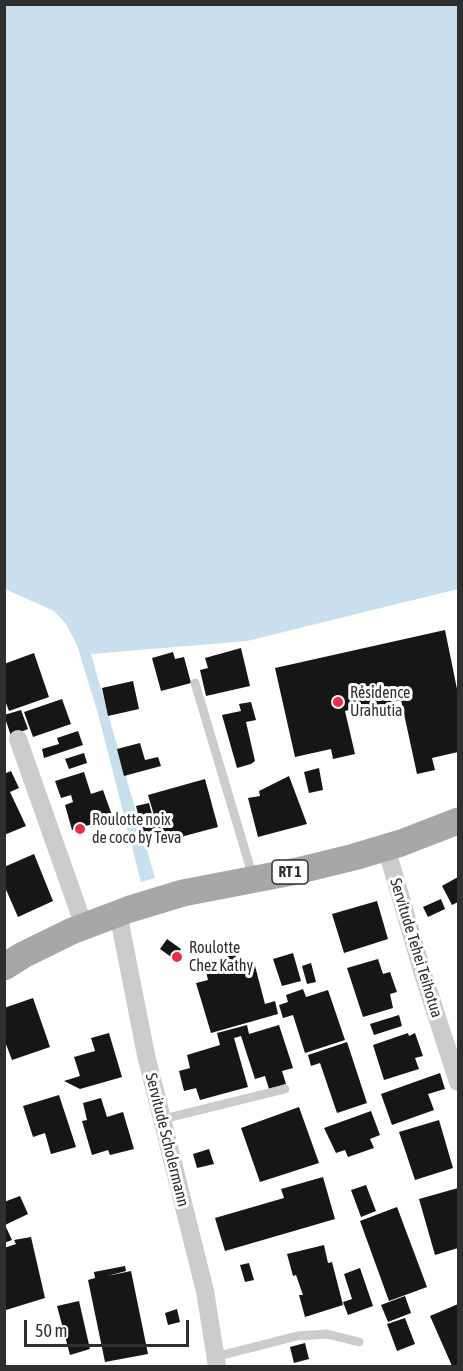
<!DOCTYPE html>
<meta charset="utf-8">
<style>
body{margin:0}
#map{position:relative;width:463px;height:1371px;overflow:hidden;background:#fff;font-family:"Asap Condensed",sans-serif}
canvas{display:block}
.frame{position:absolute;inset:0;border:6px solid #2f2f2f;pointer-events:none}
.scale{position:absolute;left:24px;top:1320px;width:165px;height:27px;box-sizing:border-box;border:3px solid #2f2f2f;border-top:0;padding-left:8px;font-size:18px;line-height:21px;white-space:nowrap;color:#2f2f2f;-webkit-text-stroke:4px #fff;paint-order:stroke}
</style>
<div id="map">
<canvas width="463" height="1371"></canvas>
<div class="frame"></div>
<div class="scale">50 m</div>
</div>
<script>
const context = document.querySelector('canvas').getContext('2d');
context.lineJoin = 'round';
function paint(path, color) {
  context.fillStyle = color;
  context.fill(path, 'evenodd');
}
function toPath(rows) {
  const path = new Path2D();
  for (const r of rows) {
    path.moveTo(r[0], r[1]);
    for (let i = 2; i < r.length; i += 2) path.lineTo(r[i], r[i + 1]);
  }
  return path;
}
function strokePath(path, color, width, dash) {
  context.strokeStyle = color;
  context.lineWidth = width;
  context.lineCap = dash ? 'butt' : 'round';
  context.setLineDash(dash || []);
  context.stroke(path);
}
function label(font, color, halo, rows, align = 'center') {
  context.font = font + ' "Asap Condensed",sans-serif';
  context.lineWidth = 6;
  context.setLineDash([]);
  context.textBaseline = 'middle';
  context.strokeStyle = halo;
  context.fillStyle = color;
  for (const [text, x, y, turn = 0] of rows) {
    context.save();
    context.translate(x, y);
    context.rotate((+turn || 0) * Math.PI / 180);
    context.textAlign = isNaN(turn) ? turn : align;
    if (halo) context.strokeText(text, 0, 0);
    context.fillText(text, 0, 0);
    context.restore();
  }
}
paint(toPath([
 [4,5,458,5,458,589,247,641,91,654,155,878,141,882,98,714,77,645,66,624,54,611,5,589]
]), '#c8e0ed');
paint(toPath([
 [445,630,458,694,458,752,432,758,435,770,417,774,401,700,385,704,382,712,370,716,358,708,345,711,355,754,333,759,331,749,295,757,275,668],
 [241,648,250,686,206,696,200,670,208,668,205,658],
 [173,652,175,659,184,657,191,683,161,691,152,658],
 [34,653,49,697,9,711,4,698,4,664],
 [133,681,139,709,108,716,102,688],
 [62,699,71,724,33,737,24,712],
 [251,702,256,720,246,722,255,761,251,764,237,768,222,715,241,711,239,704],
 [21,710,28,729,11,736,4,715],
 [78,731,83,745,44,758,42,749,59,744,57,738],
 [140,743,145,760,158,757,161,766,124,776,117,749],
 [84,753,87,763,69,769,65,759],
 [319,768,323,790,309,793,304,772],
 [11,771,19,788,10,792,26,826,4,835,4,774],
 [84,772,91,794,103,790,113,818,72,830,65,805,73,802,71,795,61,798,55,781],
 [289,776,307,824,258,837,248,798,260,796,259,791],
 [205,779,218,827,162,842,148,795],
 [149,803,158,837,145,841,136,806],
 [34,854,53,901,18,917,4,885,4,867],
 [458,877,458,902,452,905,442,886],
 [441,899,445,909,428,917,423,907],
 [377,901,388,939,344,953,332,914],
 [167,939,181,949,174,959,160,949],
 [293,953,301,981,282,986,273,959],
 [235,954,240,970,255,966,265,1004,275,1001,278,1014,211,1033,196,983,208,980,204,963],
 [378,959,383,974,390,972,397,992,390,994,393,1008,363,1017,347,968],
 [311,963,316,982,307,984,302,966],
 [303,989,306,997,328,990,345,1040,305,1053,293,1015,283,1018,279,1005,288,1002,286,995],
 [33,998,50,1047,12,1060,4,1039,4,1008],
 [399,1015,402,1026,374,1035,370,1024],
 [247,1025,249,1034,279,1025,293,1068,282,1071,286,1084,269,1089,265,1076,255,1079,241,1036,234,1038,248,1087,200,1100,196,1088,184,1091,179,1071,190,1068,187,1055,220,1045,217,1033],
 [109,1033,122,1077,80,1089,64,1081,80,1076,74,1057,95,1051,91,1038],
 [408,1033,409,1036,415,1033,423,1056,415,1058,419,1069,384,1080,373,1045],
 [347,1042,367,1103,337,1113,320,1063,311,1066,308,1055],
 [440,1073,445,1089,428,1094,434,1110,392,1125,381,1094],
 [59,1095,76,1147,51,1154,45,1133,33,1137,23,1106],
 [101,1098,107,1117,123,1112,134,1149,110,1155,108,1150,92,1155,82,1121,87,1120,83,1103],
 [299,1107,319,1163,260,1182,241,1128],
 [371,1111,380,1135,370,1139,374,1148,348,1157,345,1150,336,1153,324,1128],
 [439,1120,453,1168,415,1180,399,1132],
 [209,1149,214,1164,197,1168,193,1154],
 [323,1177,335,1219,225,1251,215,1218,284,1198,281,1189],
 [366,1185,376,1211,361,1217,351,1190],
 [458,1188,458,1248,435,1255,419,1199],
 [20,1196,28,1214,5,1225,12,1240,4,1243,4,1202],
 [397,1207,427,1287,389,1301,360,1221],
 [31,1237,45,1298,6,1310,4,1304,4,1248,16,1244,14,1240],
 [324,1245,328,1263,332,1262,343,1305,305,1317,299,1295,303,1295,296,1275,293,1276,287,1254],
 [249,1263,254,1280,245,1282,240,1265],
 [125,1266,126,1271,107,1276,131,1271,148,1354,105,1362,88,1280,95,1278,94,1272],
 [360,1268,373,1306,348,1315,343,1302,352,1299,344,1274],
 [405,1296,411,1313,388,1322,381,1305],
 [79,1301,90,1349,70,1355,57,1306],
 [458,1304,458,1366,452,1366,430,1316],
 [177,1309,180,1322,168,1325,165,1313],
 [405,1318,415,1344,397,1351,387,1324],
 [305,1343,309,1359,294,1363,290,1347]
]), '#161616');
strokePath(toPath([
 [195,683,253,877],
 [163,1119,285,1089],
 [215,1357,297,1336,327,1334,359,1342]
]), '#ccc', 9);
strokePath(toPath([
 [18,739,84,926],
 [386,847,423,974,458,1082],
 [118,913,146,1055,205,1291,217,1366]
]), '#ccc', 18);
strokePath(toPath([
 [4,967,23,955,72,931,130,909,183,893,297,871,354,857,401,843,458,821]
]), '#a7a7a7', 27);
for (const [x, y, r, color] of [
 [338,702,6,"#eb2c42"],
 [80,829,6,"#eb2c42"],
 [177,957,6,"#eb2c42"]
]) {
  const dot = new Path2D();
  dot.arc(x, y, r, 0, 2 * Math.PI);
  context.fillStyle = color;
  context.fill(dot);
  strokePath(dot, '#fff', 2);
}
for (const [x, y, w] of [
 [290,872,36]
]) {
  const box = new Path2D();
  box.roundRect(x - w / 2, y - 12, w, 24, 4.5);
  context.fillStyle = '#fff';
  context.fill(box);
  strokePath(box, '#2f2f2f', 1.5);
}
label('bold 15px', '#2f2f2f', null, [
 ["RT 1",290,872]
]);
label('16px', '#2f2f2f', '#fff', [
 ["Résidence",350,693],
 ["Urahutia",350,711],
 ["Roulotte noix",92,820],
 ["de coco by Teva",92,838],
 ["Roulotte",189,948],
 ["Chez Kathy",189,966]
], 'left');
label('16px', '#2f2f2f', '#fff', [
 ["Servitude Tehei Teihotua",416,948,73],
 ["Servitude Scholermann",167,1140,76]
]);
</script>
